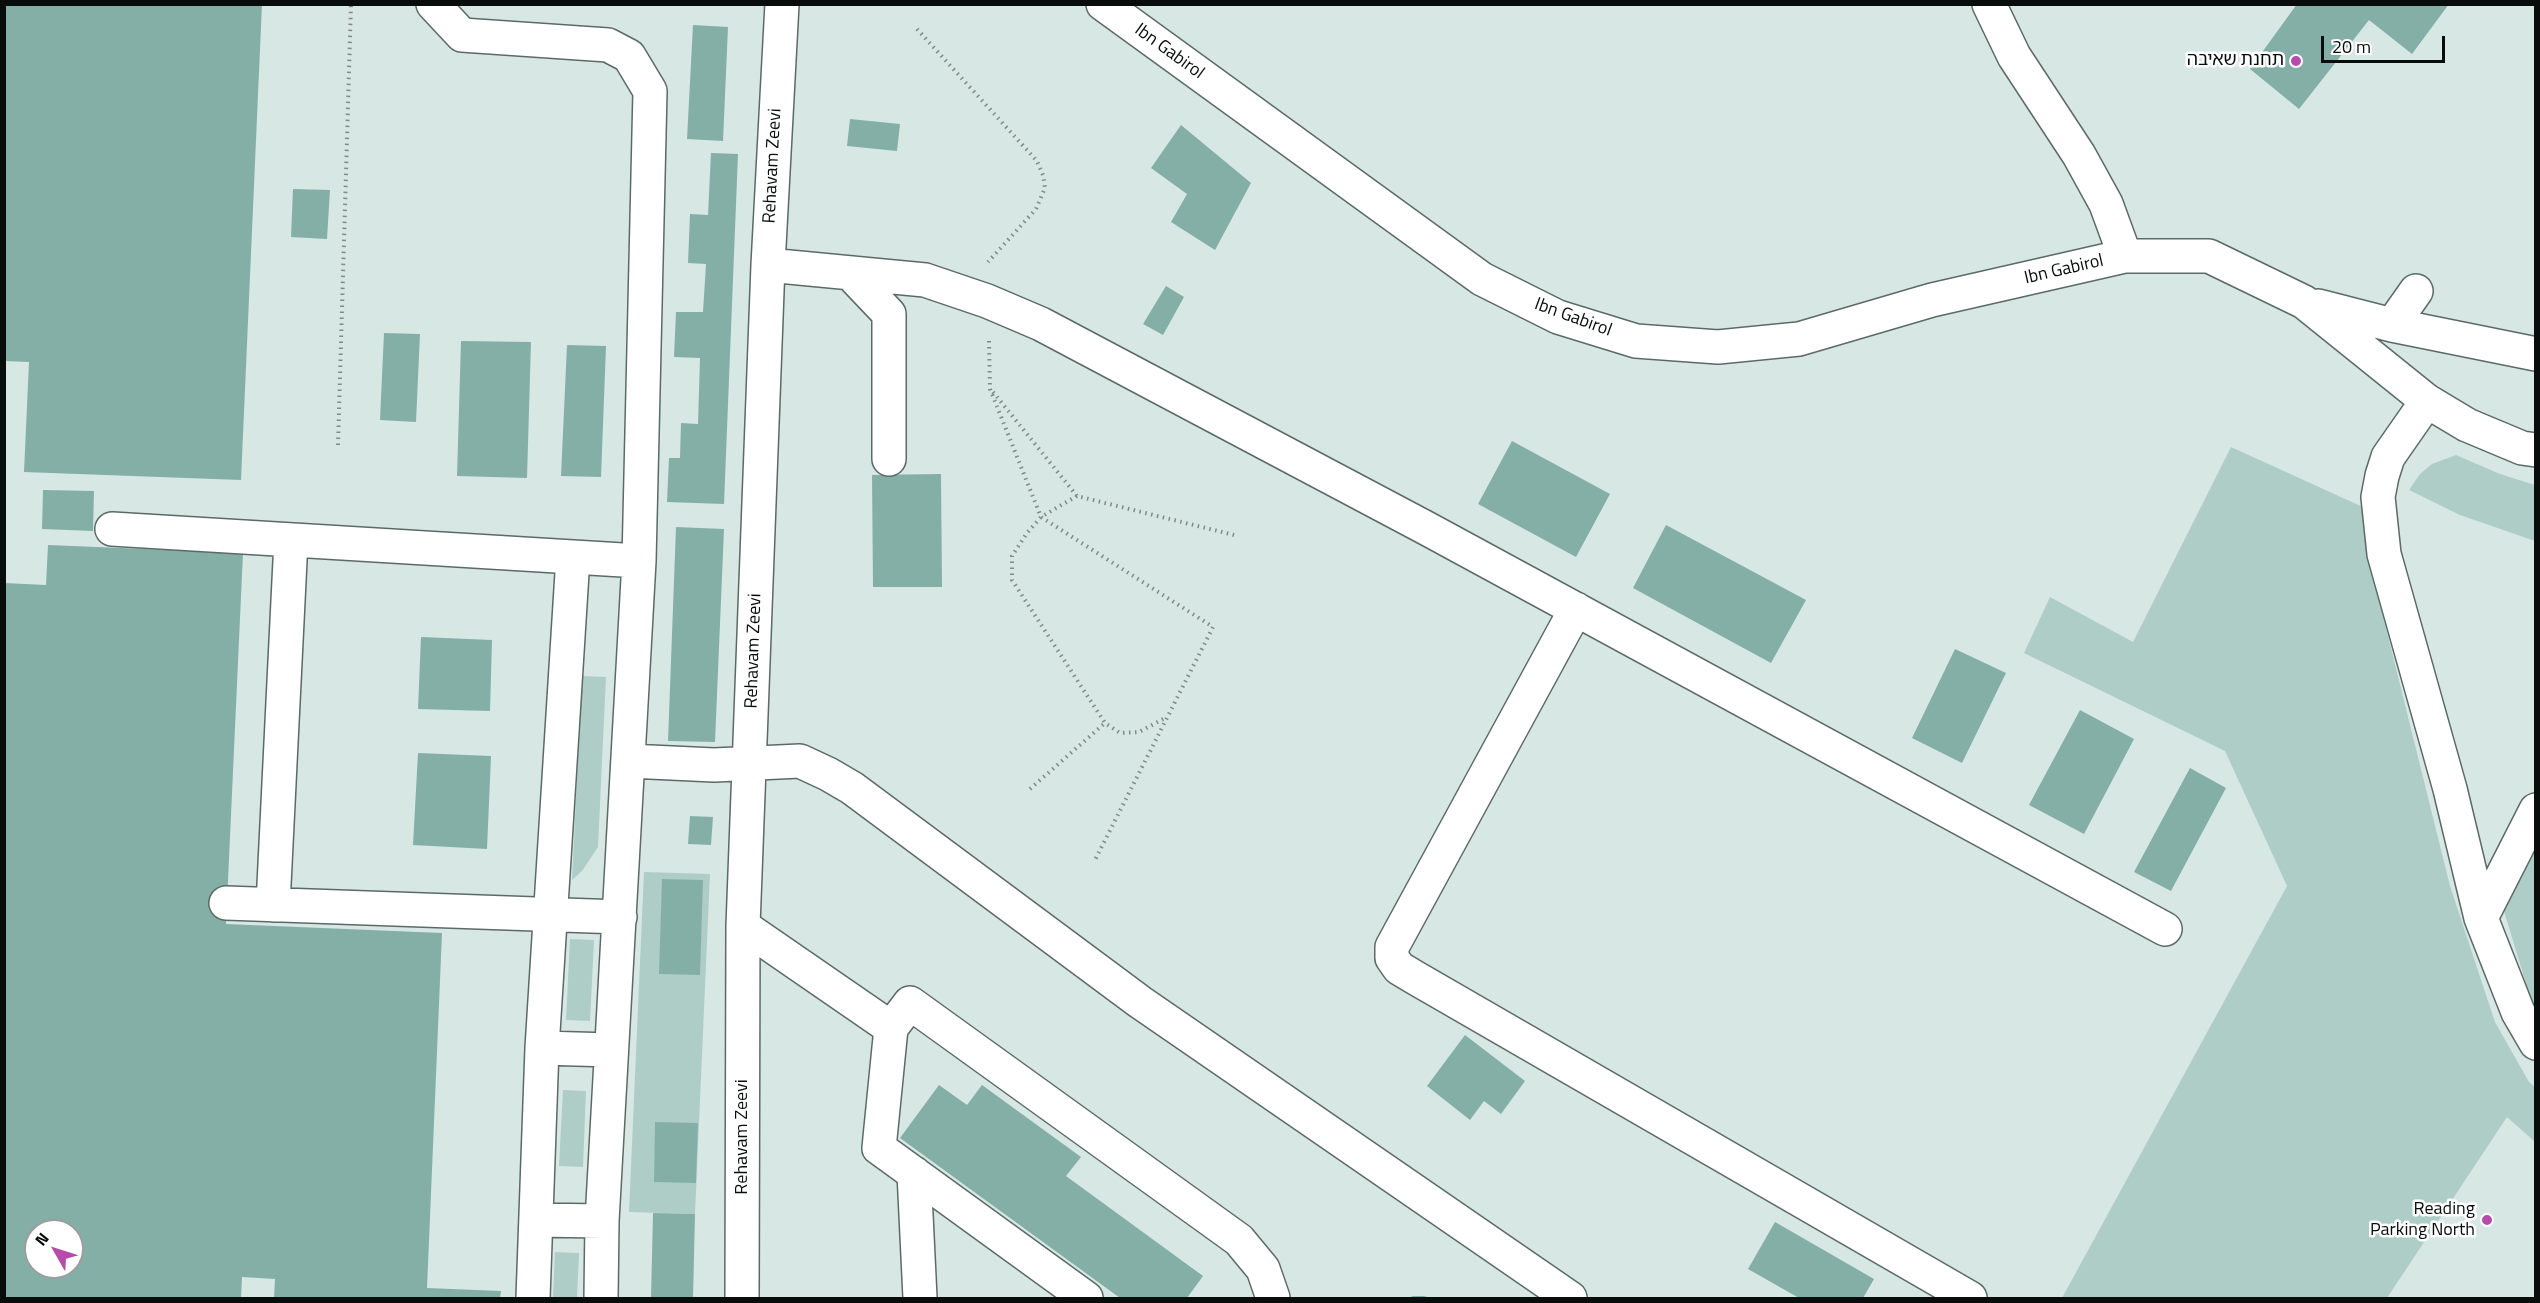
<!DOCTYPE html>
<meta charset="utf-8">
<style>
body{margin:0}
#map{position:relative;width:2540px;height:1303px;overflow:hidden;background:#d7e7e4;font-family:"Titillium Web",sans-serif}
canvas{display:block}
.frame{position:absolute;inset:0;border:6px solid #080d0c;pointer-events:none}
.north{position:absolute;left:24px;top:1219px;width:60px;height:60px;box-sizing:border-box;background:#fff;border:2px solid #9c9e9e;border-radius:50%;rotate:309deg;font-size:16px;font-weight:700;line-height:24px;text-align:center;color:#080d0c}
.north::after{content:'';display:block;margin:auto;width:21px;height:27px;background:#b64bab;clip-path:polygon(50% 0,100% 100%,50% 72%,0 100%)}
.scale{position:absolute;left:2321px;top:36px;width:124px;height:27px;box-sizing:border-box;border:3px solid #080d0c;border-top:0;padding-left:8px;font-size:18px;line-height:21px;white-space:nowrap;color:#080d0c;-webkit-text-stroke:4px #fff;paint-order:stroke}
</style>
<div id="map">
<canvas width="2540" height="1303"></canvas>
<div class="frame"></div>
<div class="north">N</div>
<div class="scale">20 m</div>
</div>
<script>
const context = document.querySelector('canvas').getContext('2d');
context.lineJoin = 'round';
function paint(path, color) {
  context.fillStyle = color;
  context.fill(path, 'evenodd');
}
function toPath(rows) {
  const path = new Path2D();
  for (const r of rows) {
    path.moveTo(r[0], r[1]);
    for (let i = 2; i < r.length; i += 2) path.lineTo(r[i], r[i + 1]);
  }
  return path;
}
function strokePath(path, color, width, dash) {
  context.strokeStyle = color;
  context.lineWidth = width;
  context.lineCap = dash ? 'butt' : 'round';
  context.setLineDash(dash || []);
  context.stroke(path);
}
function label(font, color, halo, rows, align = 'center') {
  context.font = font + ' "Titillium Web","Noto Sans Hebrew",sans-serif';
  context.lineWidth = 5;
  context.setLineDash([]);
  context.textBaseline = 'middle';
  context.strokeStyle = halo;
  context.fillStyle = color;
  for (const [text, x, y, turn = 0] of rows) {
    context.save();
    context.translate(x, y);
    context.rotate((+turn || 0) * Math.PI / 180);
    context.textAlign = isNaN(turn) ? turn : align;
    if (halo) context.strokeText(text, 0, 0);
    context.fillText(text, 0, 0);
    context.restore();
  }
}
paint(toPath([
 [2231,447,2365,508,2370,553,2385,624,2450,886,2495,1022,2529,1082,2536,1088,2535,1142,2507,1117,2387,1298,2062,1298,2287,886,2225,751,2024,653,2050,597,2133,642],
 [2456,455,2500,474,2535,485,2535,541,2460,515,2409,490,2420,474,2432,464],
 [582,676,606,677,598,847,582,871,572,880],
 [2535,846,2535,1013,2503,908],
 [644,872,710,874,695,1214,629,1212],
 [570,939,594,940,590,1021,566,1020],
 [563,1090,586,1091,583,1167,559,1166],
 [555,1252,579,1253,577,1298,553,1298]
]), '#afcdc7');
paint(toPath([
 [4,4,262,4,241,480,24,472,29,362,4,361],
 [2297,4,2449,4,2412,54,2369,20,2299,109,2250,69],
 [693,25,728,27,723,141,687,139],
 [850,119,900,124,897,151,847,146],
 [1181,125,1251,183,1215,250,1171,222,1187,194,1151,168],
 [711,153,738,154,724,504,667,502,669,458,680,458,681,423,698,424,700,358,674,357,676,312,703,312,706,264,688,263,690,214,708,215],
 [293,189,330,190,327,239,291,237],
 [1166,286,1184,297,1163,335,1143,324],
 [384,333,420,334,416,422,380,420],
 [461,341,531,342,527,478,457,476],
 [567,345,606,346,601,477,561,476],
 [1512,441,1610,494,1576,557,1478,504],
 [941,474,942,587,873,587,872,475],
 [43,490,94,491,93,531,42,529],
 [1666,525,1806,600,1771,663,1633,588],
 [676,527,724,529,715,742,668,741],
 [48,545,243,553,226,924,442,933,427,1288,501,1291,500,1298,274,1298,275,1279,242,1277,241,1298,4,1298,4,583,46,585],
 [36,1231,72,1231,72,1267,36,1267],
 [421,637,492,640,490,711,418,709],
 [1955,649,2006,673,1962,763,1912,738],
 [2080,710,2134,739,2084,834,2029,805],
 [418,753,491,756,487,849,413,845],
 [2190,768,2226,788,2171,891,2134,872],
 [690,816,713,817,711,845,688,844],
 [662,879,703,880,700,975,659,974],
 [1465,1035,1525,1081,1501,1114,1484,1101,1470,1120,1427,1086],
 [939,1085,967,1105,982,1085,1081,1157,1066,1176,1203,1276,1187,1298,1120,1298,900,1138],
 [655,1122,698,1123,696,1183,654,1182],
 [653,1213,695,1214,693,1298,651,1298],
 [1775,1222,1874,1279,1863,1298,1799,1298,1748,1269],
 [1413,1296,1424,1296,1431,1298,1408,1298]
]), '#84afa7');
const minor = toPath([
 [433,4,462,35,608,45,629,56,650,91,639,561,602,1221,601,1298],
 [1103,4,1482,279,1558,317,1636,341,1718,347,1799,339,1932,300,2125,256,2209,256,2304,302,2427,401,2467,425,2522,448,2536,450],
 [1989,4,2014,56,2079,155,2106,204,2125,256],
 [768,265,925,280,987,301,1041,324,1426,528,2165,929],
 [850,273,889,314,889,459],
 [2318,306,2392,325,2536,354],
 [2392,325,2416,291],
 [2427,401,2388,457,2382,476,2378,497,2384,554,2450,789,2481,918,2518,1012,2536,1043],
 [112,529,639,561],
 [1576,609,1392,947,1392,958,1399,968,1414,977,1970,1298],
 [629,761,714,765,800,761,828,774,852,788,1140,1002,1570,1298],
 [226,903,620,917],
 [273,905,291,540],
 [2481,918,2536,810],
 [743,926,891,1028],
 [542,1048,611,1050],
 [914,1173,920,1298],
 [536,1220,602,1221],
 [533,1298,542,1048,573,557],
 [742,1298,743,926,768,265,782,4],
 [1086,1298,879,1148,891,1028,910,1003,1239,1240,1263,1269,1273,1298]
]);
strokePath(minor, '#5c6a67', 36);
strokePath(toPath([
 [917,29,1037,161,1043,175,1045,188,1036,209,988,262],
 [989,341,990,389,1041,517,1213,627,1095,860],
 [993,392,1077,496,1234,535],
 [338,445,351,4],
 [1077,496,1041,517,1027,533,1012,556,1012,580,1105,723,1120,733,1139,732,1167,717],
 [1030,789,1105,723]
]), '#808b89', 4, [1.5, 4.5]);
strokePath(minor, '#fff', 33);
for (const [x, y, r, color] of [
 [2296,61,6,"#b64bab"],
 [2487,1220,6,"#b64bab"]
]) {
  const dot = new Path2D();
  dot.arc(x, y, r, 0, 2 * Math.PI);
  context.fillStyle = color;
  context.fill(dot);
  strokePath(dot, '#fff', 2);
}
label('18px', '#080d0c', '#fff', [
 ["Ibn Gabirol",1169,52,36],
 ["Rehavam Zeevi",773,166,-87],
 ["Ibn Gabirol",2064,270,-13],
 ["Ibn Gabirol",1573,318,20],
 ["Rehavam Zeevi",754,651,-88],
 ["Rehavam Zeevi",743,1137,-90]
]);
label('18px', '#080d0c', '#fff', [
 ["תחנת שאיבה",2284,61],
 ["Reading",2475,1210],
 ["Parking North",2475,1231]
], 'right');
</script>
